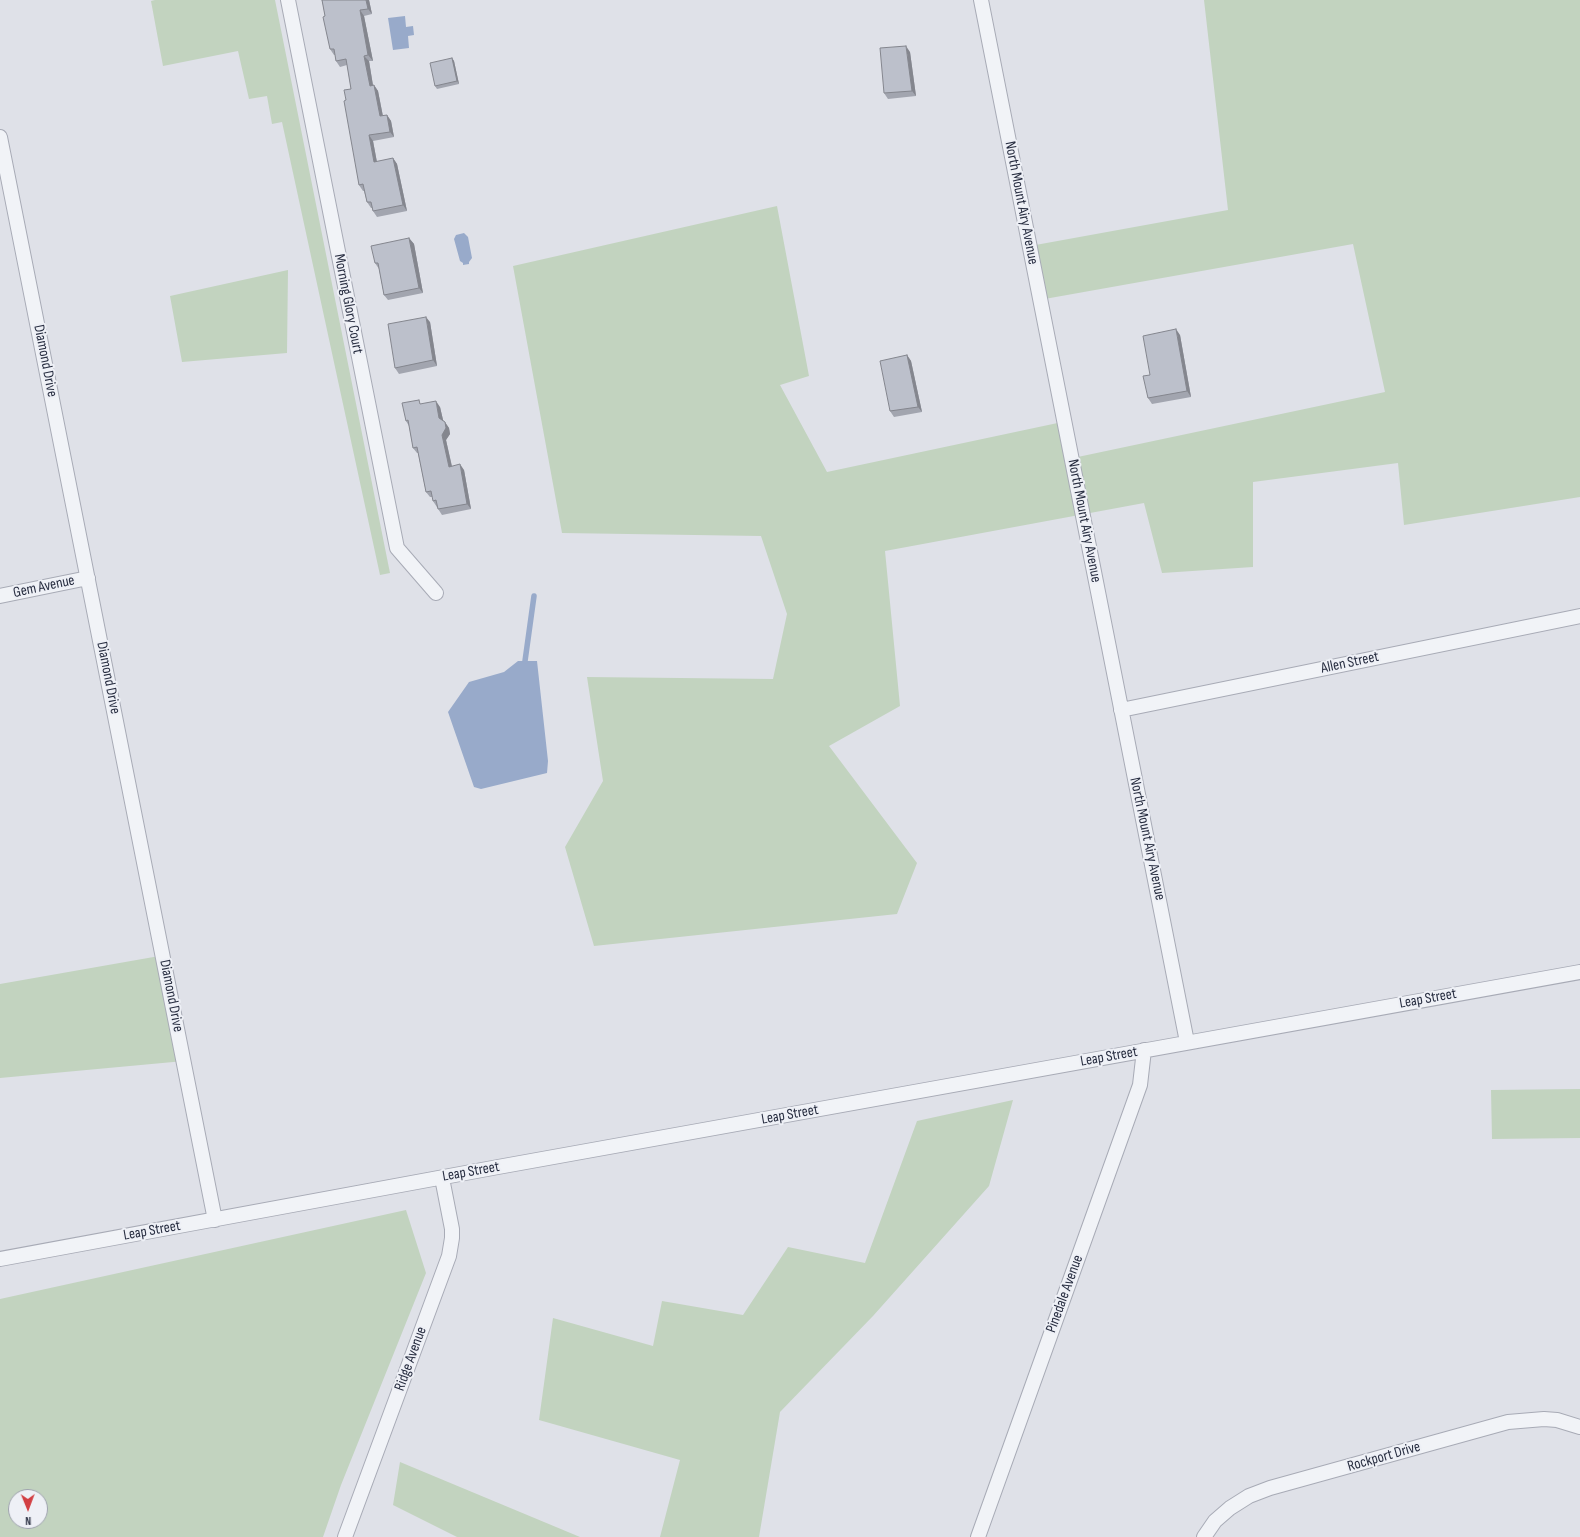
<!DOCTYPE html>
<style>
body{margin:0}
#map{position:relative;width:1580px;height:1537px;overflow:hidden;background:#dfe1e8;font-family:"Sofia Sans Condensed",sans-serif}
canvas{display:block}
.north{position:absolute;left:8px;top:1489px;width:40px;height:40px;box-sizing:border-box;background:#eef0f6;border:1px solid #9ea2ad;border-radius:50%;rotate:179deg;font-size:11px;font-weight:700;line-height:16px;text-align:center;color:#272d40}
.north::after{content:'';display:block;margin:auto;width:14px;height:18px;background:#d23f43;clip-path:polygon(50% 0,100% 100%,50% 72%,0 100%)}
</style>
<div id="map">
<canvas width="1580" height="1537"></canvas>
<div class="north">N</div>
</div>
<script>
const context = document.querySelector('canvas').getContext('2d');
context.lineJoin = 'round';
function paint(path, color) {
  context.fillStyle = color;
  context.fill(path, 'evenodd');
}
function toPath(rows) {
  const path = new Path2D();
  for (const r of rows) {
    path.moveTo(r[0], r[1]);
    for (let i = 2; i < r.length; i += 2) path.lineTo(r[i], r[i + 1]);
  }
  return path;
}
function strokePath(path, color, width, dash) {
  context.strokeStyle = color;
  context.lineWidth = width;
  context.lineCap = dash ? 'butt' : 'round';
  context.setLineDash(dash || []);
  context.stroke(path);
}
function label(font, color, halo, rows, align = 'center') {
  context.font = font + ' "Sofia Sans Condensed",sans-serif';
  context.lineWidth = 4;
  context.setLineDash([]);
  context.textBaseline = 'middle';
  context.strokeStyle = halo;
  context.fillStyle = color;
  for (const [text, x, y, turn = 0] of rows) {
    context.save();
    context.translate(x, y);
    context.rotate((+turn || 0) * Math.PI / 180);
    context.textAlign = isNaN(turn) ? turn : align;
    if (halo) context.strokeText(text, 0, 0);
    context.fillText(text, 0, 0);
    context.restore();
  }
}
paint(toPath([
 [155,0,275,0,390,573,380,575,282,122,272,124,267,96,249,99,238,51,163,66,151,1],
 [1204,0,1580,0,1580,497,1404,525,1398,463,1253,482,1253,567,1162,573,1144,503,885,551,900,706,829,746,917,863,897,914,594,946,565,847,603,781,587,677,773,679,787,614,761,536,562,533,513,266,777,206,809,376,780,385,827,472,1067,421,1073,458,1385,392,1353,244,1039,300,1030,246,1228,210],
 [288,270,287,353,182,362,170,296],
 [165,955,184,1061,0,1078,0,984],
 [1580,1089,1580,1138,1492,1139,1491,1090],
 [1013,1100,989,1186,873,1316,780,1412,759,1537,660,1537,680,1460,539,1420,553,1318,653,1346,662,1301,743,1315,788,1247,865,1263,917,1121],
 [406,1210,426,1273,341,1485,323,1537,0,1537,0,1299],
 [16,1497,40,1497,40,1521,16,1521],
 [400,1462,580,1537,457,1537,393,1505]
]), '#c2d3bf');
paint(toPath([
 [405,16,406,27,413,26,414,35,408,36,409,48,393,50,388,18],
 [464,233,468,237,472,258,469,262,469,264,463,265,463,263,460,261,454,239,456,235],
 [518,661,537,661,548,761,547,773,481,789,474,787,448,712,469,682,504,672]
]), '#98aaca');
strokePath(toPath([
 [525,661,534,596]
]), '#98aaca', 5.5);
const minor = toPath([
 [288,0,397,548,436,593],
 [981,0,1187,1042],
 [0,137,215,1220],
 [0,596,88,578],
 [1121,710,1580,616],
 [0,1259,498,1167,1580,972],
 [345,1537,449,1256,452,1238,452,1229,442,1178],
 [978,1537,1140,1085,1144,1050],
 [1204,1537,1215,1521,1230,1508,1249,1496,1270,1488,1508,1422,1544,1419,1557,1420,1580,1427]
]);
strokePath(minor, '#a8abb6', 16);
strokePath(minor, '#f1f3f7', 14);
paint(toPath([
 [322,0,369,0,372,14,364,16,373,61,369,61,373,85,374,85,378,91,383,116,387,115,391,121,394,137,373,141,377,162,393,158,397,164,407,211,377,217,373,211,372,208,371,208,367,202,364,191,363,191,359,185,346,100,351,89,347,65,340,67,336,61,335,55,334,55,330,49,325,16],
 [910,52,916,96,888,99,884,93],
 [452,58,454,61,459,84,437,89,435,86],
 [409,238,414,244,423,293,388,300,384,295,379,269,375,263],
 [430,322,437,366,399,374,395,368],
 [1180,335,1191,397,1152,404,1148,398,1150,375],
 [907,355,911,361,922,412,894,417,890,411],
 [422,404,440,407,443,420,449,428,450,434,446,440,452,466,464,470,471,509,442,515,433,501,433,497,430,497,426,492,418,453,417,453,413,448,409,426,406,421]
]), '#a2a5af');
paint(toPath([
 [366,0,369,0,372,14,368,9],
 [360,10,364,16,373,61,368,55],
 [906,46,910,52,916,96,912,91],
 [364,56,369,61,374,92,370,86],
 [452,58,454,61,459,84,457,81],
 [374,85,378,91,384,122,380,116],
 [387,115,391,121,394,137,390,132],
 [369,135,373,141,378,168,374,162],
 [393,158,397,164,407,211,403,205],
 [409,238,414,244,423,293,419,288],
 [426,317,430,322,437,366,433,360],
 [1176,329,1180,335,1191,397,1187,391],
 [907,355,911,361,922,412,918,407],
 [436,401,440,407,444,424,439,418],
 [445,422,449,428,450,434,446,440,453,472,449,467,442,435],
 [460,464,464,470,471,509,467,504]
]), '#84868e');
const building = toPath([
 [322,0,366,0,368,9,360,10,368,55,364,56,370,86,374,85,380,116,387,115,390,132,369,135,374,162,393,158,403,205,373,211,371,202,367,202,363,184,359,185,344,101,346,100,344,90,351,89,346,59,336,61,334,49,330,49,323,17,325,16,322,0],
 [906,46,912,91,884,93,880,48,906,46],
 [452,58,457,81,435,86,430,63,452,58],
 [409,238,419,288,384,295,378,263,375,263,371,246,409,238],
 [426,317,433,360,395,368,388,324,426,317],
 [1176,329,1187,391,1148,398,1143,376,1150,375,1143,336,1176,329],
 [907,355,918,407,890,411,880,361,907,355],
 [419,400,420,404,436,401,439,418,445,422,446,428,442,435,449,467,460,464,467,504,438,509,436,500,433,501,431,491,426,492,417,447,413,448,408,420,406,421,402,403,419,400]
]);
paint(building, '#bcc0cb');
strokePath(building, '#84868e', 1);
label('15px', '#272d40', '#eef0f6', [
 ["North Mount Airy Avenue",1021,203,79],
 ["Morning Glory Court",348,304,79],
 ["Diamond Drive",45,361,79],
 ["North Mount Airy Avenue",1084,521,79],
 ["Gem Avenue",44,587,-12],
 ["Allen Street",1350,663,-12],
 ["Diamond Drive",108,678,79],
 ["North Mount Airy Avenue",1147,839,78],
 ["Diamond Drive",171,996,79],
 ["Leap Street",1428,999,-10],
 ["Leap Street",1109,1057,-10],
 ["Leap Street",790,1115,-10],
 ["Leap Street",471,1172,-10],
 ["Leap Street",152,1231,-10],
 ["Pinedale Avenue",1065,1294,-70],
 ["Ridge Avenue",411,1359,-70],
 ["Rockport Drive",1384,1457,-16]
]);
</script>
